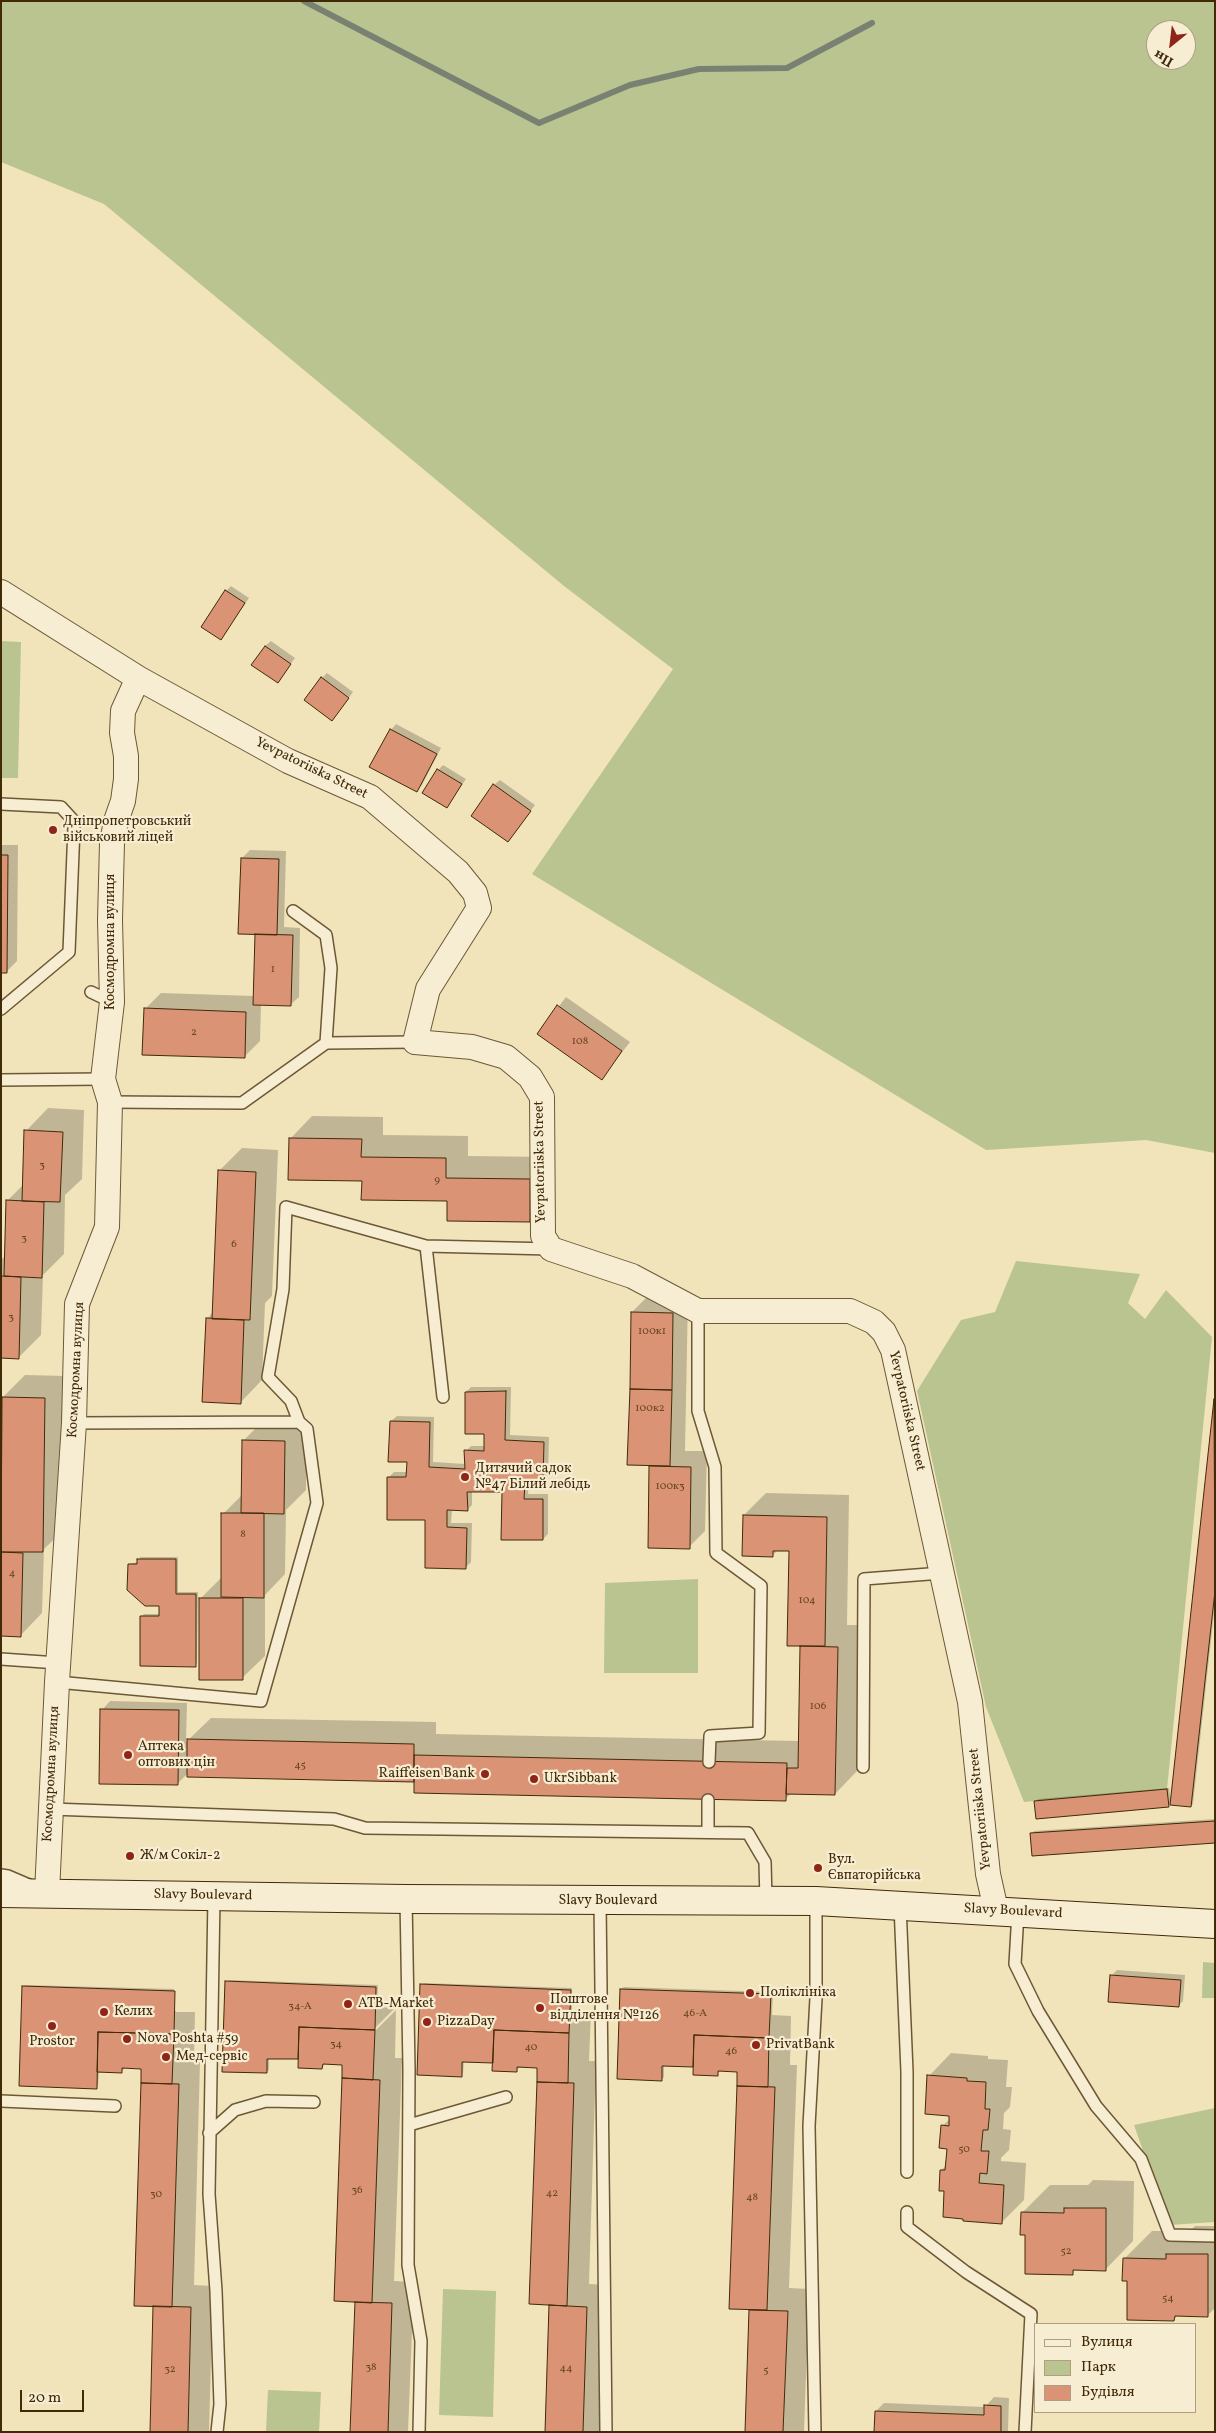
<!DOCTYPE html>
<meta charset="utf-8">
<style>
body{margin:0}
#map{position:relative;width:1216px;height:2433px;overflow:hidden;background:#f1e4bb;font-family:Vollkorn,serif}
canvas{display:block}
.frame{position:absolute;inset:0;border:2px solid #412a08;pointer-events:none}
.legend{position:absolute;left:1034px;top:2323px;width:162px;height:90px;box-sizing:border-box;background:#f6edd3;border:1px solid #ae9f82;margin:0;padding:6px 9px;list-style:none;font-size:15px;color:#412a08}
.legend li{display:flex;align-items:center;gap:10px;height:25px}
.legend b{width:25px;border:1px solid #ae9f82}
.north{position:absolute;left:1146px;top:20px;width:50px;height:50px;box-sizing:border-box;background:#f6edd3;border:1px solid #ae9f82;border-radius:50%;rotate:209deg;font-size:14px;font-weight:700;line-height:20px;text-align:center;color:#412a08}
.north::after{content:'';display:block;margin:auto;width:18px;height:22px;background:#8f2418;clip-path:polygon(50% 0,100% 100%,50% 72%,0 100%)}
.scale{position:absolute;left:20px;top:2390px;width:64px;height:22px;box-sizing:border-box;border:2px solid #412a08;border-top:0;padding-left:6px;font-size:15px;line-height:18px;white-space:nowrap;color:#412a08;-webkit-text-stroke:4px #f6edd3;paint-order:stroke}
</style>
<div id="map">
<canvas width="1216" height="2433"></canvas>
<div class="frame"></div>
<ul class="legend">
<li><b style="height:6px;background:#f6edd3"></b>Вулиця</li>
<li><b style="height:14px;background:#bac490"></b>Парк</li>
<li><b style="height:14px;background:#da9375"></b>Будівля</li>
</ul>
<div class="north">Пн</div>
<div class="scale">20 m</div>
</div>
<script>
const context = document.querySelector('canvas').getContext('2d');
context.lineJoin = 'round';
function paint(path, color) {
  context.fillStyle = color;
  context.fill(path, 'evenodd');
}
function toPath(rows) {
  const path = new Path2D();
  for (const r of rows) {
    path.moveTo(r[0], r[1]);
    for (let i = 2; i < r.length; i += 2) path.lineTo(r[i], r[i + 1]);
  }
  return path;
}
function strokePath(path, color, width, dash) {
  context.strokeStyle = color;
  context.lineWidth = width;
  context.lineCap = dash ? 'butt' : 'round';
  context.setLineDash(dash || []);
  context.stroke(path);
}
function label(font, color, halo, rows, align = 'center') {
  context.font = font + ' Vollkorn,serif';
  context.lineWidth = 4.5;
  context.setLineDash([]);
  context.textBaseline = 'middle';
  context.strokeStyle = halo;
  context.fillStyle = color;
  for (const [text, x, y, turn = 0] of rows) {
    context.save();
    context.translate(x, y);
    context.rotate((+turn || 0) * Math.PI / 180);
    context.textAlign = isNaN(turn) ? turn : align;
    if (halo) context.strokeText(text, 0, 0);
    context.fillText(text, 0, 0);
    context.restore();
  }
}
paint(toPath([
 [1,1,1215,1,1215,1153,1146,1140,986,1150,532,874,673,669,564,586,104,204,1,162],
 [1156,30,1186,30,1186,60,1156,60],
 [1,641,21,642,18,778,1,778],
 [1016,1261,1140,1274,1128,1303,1145,1319,1166,1290,1212,1337,1167,1789,1024,1802,986,1707,917,1391,961,1320,995,1312],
 [698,1579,698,1673,604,1673,605,1583],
 [1203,1962,1215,1963,1215,1998,1202,1998],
 [1215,2108,1215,2222,1169,2225,1134,2125],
 [443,2289,496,2291,493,2417,439,2415],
 [268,2390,321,2392,319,2432,266,2432]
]), '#bac490');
paint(toPath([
 [231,586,249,598,221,639,226,591],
 [271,641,295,658,277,682,265,646],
 [327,673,353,692,337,714,322,678],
 [396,724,441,748,422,785,416,791,391,730],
 [443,765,466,779,447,807,438,770],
 [500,780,535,805,508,841,494,785],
 [1,845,18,845,17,961,6,972,1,972],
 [250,850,286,851,284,927,300,928,299,997,290,1005,261,1004,260,1041,244,1057,145,1009,161,993,254,996,256,933,242,858],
 [566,997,630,1042,602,1078,538,1034],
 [48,1108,84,1110,82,1179,65,1195,64,1254,43,1275,41,1335,19,1357,1,1357,1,1260,5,1256,7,1201,24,1184,26,1131],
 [312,1116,383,1117,383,1135,468,1136,468,1156,552,1157,552,1199,529,1221,363,1180,290,1139],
 [242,1148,278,1150,272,1296,265,1303,262,1380,240,1403,207,1319,213,1312,219,1171],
 [648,1296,688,1297,685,1451,707,1451,705,1531,689,1547,649,1547,650,1465,632,1312],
 [25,1375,67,1376,65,1529,44,1549,42,1613,20,1636,1,1635,3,1397],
 [471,1387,511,1387,510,1435,549,1437,548,1476,543,1481,529,1481,528,1494,548,1494,548,1534,543,1539,503,1491,472,1490,472,1505,467,1510,452,1509,451,1523,472,1523,471,1562,466,1567,388,1478,394,1472,408,1472,408,1461,391,1421,397,1416,434,1417,433,1462,466,1464,466,1451,471,1446,485,1446,485,1433,466,1392],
 [1215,1400,1215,1604,1193,1804,1191,1806,1171,1803,1168,1806,1036,1802,1038,1799,1169,1788,1171,1800],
 [266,1418,306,1419,306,1490,286,1510,285,1574,265,1595,265,1656,242,1678,201,1598,222,1577,223,1514,243,1494,243,1441],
 [766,1493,849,1495,847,1625,860,1625,857,1771,835,1794,792,1793,785,1799,415,1781,188,1773,177,1784,102,1710,110,1701,187,1703,186,1742,211,1718,436,1722,436,1734,799,1741,801,1645,790,1550,778,1550,772,1556,744,1515],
 [140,1557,178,1557,178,1592,198,1592,197,1663,195,1665,141,1617,144,1614,160,1614,160,1605,129,1564,138,1562],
 [1215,1819,1215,1842,1032,1834,1034,1831],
 [1117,1970,1185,1975,1183,2001,1178,2006,1112,1975],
 [229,1980,378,1985,377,2007,395,2008,369,2034,371,2035,396,2010,395,2058,402,2058,394,2281,414,2282,408,2432,351,2432,356,2301,344,2063,326,2063,322,2067,299,2058,269,2057,269,2070,266,2072,227,1982],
 [424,1983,572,1988,572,2010,591,2011,589,2061,596,2061,589,2284,609,2285,604,2432,546,2432,550,2304,538,2067,521,2066,517,2070,494,2062,464,2061,463,2073,461,2075,421,1985],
 [25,1985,174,1989,173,2011,176,2011,177,1989,176,2012,195,2012,194,2062,200,2062,194,2285,213,2286,209,2432,151,2432,154,2305,142,2068,126,2067,121,2072,99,2071,98,2085,96,2088,23,1987],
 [624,1987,773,1992,772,2015,791,2016,790,2065,797,2065,789,2288,809,2289,804,2432,746,2432,751,2308,739,2071,721,2070,717,2074,694,2066,664,2065,664,2077,661,2080,621,1989],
 [951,2053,988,2056,988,2059,1008,2060,1006,2087,1012,2087,1010,2107,1004,2113,1003,2129,1011,2130,1009,2150,1001,2158,1001,2161,1026,2163,1024,2200,1001,2223,946,2190,941,2170,947,2165,948,2148,942,2126,951,2118,929,2076],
 [1093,2180,1134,2181,1133,2241,1105,2270,1076,2269,1072,2273,1027,2233,1022,2213,1050,2185,1088,2185],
 [1195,2226,1215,2226,1215,2308,1207,2316,1178,2315,1174,2319,1129,2280,1124,2259,1152,2231,1190,2231],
 [994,2397,1009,2398,1008,2432,875,2432,876,2411,884,2403,985,2407]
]), '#0003');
strokePath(toPath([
 [304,1,539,123,630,85,699,69,787,68,872,23]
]), '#798272', 6);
const building = toPath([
 [225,590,245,603,221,640,201,627,225,590],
 [265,646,291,664,278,683,251,665,265,646],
 [321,677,349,698,332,721,304,700,321,677],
 [390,729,437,754,417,792,369,767,390,729],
 [437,769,462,784,447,808,422,793,437,769],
 [493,784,531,811,508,842,471,816,493,784],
 [1,855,8,855,7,973,1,973,1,855],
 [241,858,279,859,277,935,238,934,241,858],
 [255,934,293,935,291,1006,253,1005,255,934],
 [557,1005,622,1051,602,1080,537,1034,557,1005],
 [144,1008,246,1012,245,1058,142,1055,144,1008],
 [24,1130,63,1132,60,1202,22,1201,24,1130],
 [289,1138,362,1139,361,1157,446,1158,446,1178,530,1179,530,1222,447,1221,447,1201,361,1200,362,1181,288,1180,289,1138],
 [218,1170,256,1172,250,1320,212,1319,218,1170],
 [6,1200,44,1202,42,1278,4,1276,6,1200],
 [1,1276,21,1277,19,1359,1,1358,1,1276],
 [631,1312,673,1313,672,1390,630,1389,631,1312],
 [206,1318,244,1320,241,1404,202,1402,206,1318],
 [630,1389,672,1390,670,1466,627,1465,630,1389],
 [506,1391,505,1440,544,1442,543,1482,525,1483,524,1499,543,1499,543,1540,501,1540,502,1492,467,1492,468,1511,447,1510,447,1527,467,1528,466,1569,425,1568,425,1520,387,1520,387,1477,406,1477,407,1462,388,1462,390,1421,430,1422,429,1467,465,1469,464,1450,484,1451,484,1434,465,1434,465,1392,506,1391],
 [2,1397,45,1398,43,1552,1,1552,2,1397],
 [1214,1399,1215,1591,1191,1807,1170,1805,1214,1399],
 [242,1440,285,1441,284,1514,241,1513,242,1440],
 [649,1466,691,1467,690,1549,648,1548,649,1466],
 [221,1513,264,1513,264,1598,221,1597,221,1513],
 [743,1515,827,1517,825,1646,787,1646,789,1551,773,1551,773,1557,742,1556,743,1515],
 [1,1552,23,1553,21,1637,1,1636,1,1552],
 [137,1559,176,1559,176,1594,196,1594,196,1667,140,1666,140,1616,159,1616,159,1606,145,1606,127,1590,128,1564,137,1564,137,1559],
 [199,1598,243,1598,243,1680,199,1680,199,1598],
 [800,1646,838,1647,835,1795,786,1794,787,1768,798,1768,800,1646],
 [100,1709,179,1710,178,1785,99,1784,100,1709],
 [187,1739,414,1744,414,1782,187,1777,187,1739],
 [414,1755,787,1763,786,1801,414,1793,414,1755],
 [1167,1789,1169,1807,1036,1819,1034,1801,1167,1789],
 [1215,1821,1215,1843,1032,1856,1030,1833,1215,1821],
 [1110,1975,1181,1980,1179,2007,1108,2002,1110,1975],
 [225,1981,376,1987,375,2030,299,2027,298,2059,267,2059,267,2073,222,2072,225,1981],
 [420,1984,571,1990,569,2033,494,2030,493,2063,462,2062,462,2077,417,2075,420,1984],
 [22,1986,175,1991,174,2034,98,2032,97,2089,19,2086,22,1986],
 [620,1989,771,1994,769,2038,694,2035,693,2067,662,2066,662,2081,617,2079,620,1989],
 [299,2027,375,2030,373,2080,342,2078,342,2065,323,2064,322,2069,298,2068,299,2027],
 [494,2030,569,2033,568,2083,537,2082,537,2068,517,2067,517,2072,492,2071,494,2030],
 [98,2032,174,2034,172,2084,141,2083,141,2069,122,2068,122,2073,97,2072,98,2032],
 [694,2035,769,2038,768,2087,737,2086,737,2072,718,2071,718,2076,693,2075,694,2035],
 [927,2075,967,2078,967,2081,986,2082,985,2109,990,2109,988,2130,983,2130,981,2151,989,2151,987,2174,980,2173,979,2183,1004,2185,1002,2224,963,2221,963,2219,943,2217,944,2191,939,2191,940,2170,945,2170,947,2149,939,2148,941,2125,949,2126,949,2116,925,2114,927,2075],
 [342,2078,380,2080,372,2303,334,2301,342,2078],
 [537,2082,574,2083,567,2306,529,2304,537,2082],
 [141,2083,179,2084,172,2307,134,2306,141,2083],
 [737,2086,775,2087,767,2310,729,2309,737,2086],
 [1064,2208,1106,2208,1106,2271,1073,2270,1073,2275,1025,2274,1025,2235,1020,2235,1021,2212,1064,2213,1064,2208],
 [1166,2254,1208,2254,1208,2317,1175,2316,1174,2321,1127,2320,1127,2281,1122,2281,1123,2258,1166,2259,1166,2254],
 [355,2302,392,2303,388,2432,350,2432,355,2302],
 [549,2305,587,2307,583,2432,545,2432,549,2305],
 [153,2306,191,2307,188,2432,150,2432,153,2306],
 [749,2310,788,2311,783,2432,745,2432,749,2310],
 [984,2405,1001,2406,1001,2432,874,2432,875,2411,984,2415,984,2405]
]);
paint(building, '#da9375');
strokePath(building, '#412a08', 1);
const lane = toPath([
 [1,804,61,807,72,819,74,827,69,952,1,1009],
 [293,911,326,935,331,968,326,1043],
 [91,992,112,1002],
 [1,1080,103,1079],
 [110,1102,242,1103,326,1043,415,1042],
 [426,1246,443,1397],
 [698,1311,698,1411,715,1467,716,1553,761,1586,759,1733,710,1736,709,1762],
 [299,1422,291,1401,268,1377,283,1289,286,1207,426,1246,551,1249],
 [1,1659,58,1663],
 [57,1682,261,1701,317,1503,307,1429,299,1422,74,1423],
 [863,1767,864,1579,942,1573],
 [51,1809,334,1819,365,1828,748,1833,765,1862,766,1901],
 [708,1832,708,1800],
 [1,1875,8,1876,29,1885],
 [214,1897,209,2194,216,2291,220,2404,217,2432],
 [406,1899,409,2069,408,2265,421,2341,419,2432],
 [600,1901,606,2432],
 [900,1905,907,2072,907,2172],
 [1018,1912,1015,1964,1038,2011,1096,2106,1141,2159,1170,2235,1215,2236],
 [1,2101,115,2106],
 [409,2125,506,2097],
 [209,2133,235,2110,266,2101,314,2102],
 [907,2212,907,2227,966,2272,1031,2314,1025,2432],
 [815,2432,809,2126,816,1998,816,1901]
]);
const street = toPath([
 [1,592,138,678,288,761,370,797,458,872,475,893,479,908,428,989,415,1042,472,1047,506,1057,530,1077,542,1097,543,1236,551,1249,632,1276,698,1311,850,1311,874,1322,884,1332,893,1350,970,1702,988,1874,996,1910],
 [47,1893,57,1682,74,1423,77,1304,107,1227,110,1102,103,1079,112,1002,110,920,112,843,116,821,123,801,126,779,126,756,122,733,123,711,138,678]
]);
const secondary = toPath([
 [1,1893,406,1899,816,1901,1215,1924]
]);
strokePath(lane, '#6d5835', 14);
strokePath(street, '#6d5835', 26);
strokePath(secondary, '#412a08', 30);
strokePath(lane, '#f6edd3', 11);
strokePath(street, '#f6edd3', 24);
strokePath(secondary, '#f6edd3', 28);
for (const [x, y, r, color] of [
 [53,830,5,"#8f2418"],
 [465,1477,5,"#8f2418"],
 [128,1755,5,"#8f2418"],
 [485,1774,5,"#8f2418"],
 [534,1779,5,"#8f2418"],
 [130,1856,5,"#8f2418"],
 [818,1868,5,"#8f2418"],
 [750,1993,5,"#8f2418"],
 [348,2004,5,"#8f2418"],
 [540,2008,5,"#8f2418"],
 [104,2012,5,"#8f2418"],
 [427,2022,5,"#8f2418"],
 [52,2026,5,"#8f2418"],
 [127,2039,5,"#8f2418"],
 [756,2045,5,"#8f2418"],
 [166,2057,5,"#8f2418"]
]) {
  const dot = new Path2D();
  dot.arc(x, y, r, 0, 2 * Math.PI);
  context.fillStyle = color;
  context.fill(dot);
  strokePath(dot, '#f6edd3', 2);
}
label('11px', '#674423', null, [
 ["1",273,970],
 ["2",194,1033],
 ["108",580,1042],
 ["3",42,1166],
 ["9",437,1181],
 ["3",24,1239],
 ["6",234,1245],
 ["3",11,1318],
 ["100к1",652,1332],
 ["100к2",650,1409],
 ["100к3",670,1487],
 ["8",243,1535],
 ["4",12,1574],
 ["104",807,1601],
 ["106",818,1707],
 ["45",300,1766],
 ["34-А",300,2007],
 ["46-А",695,2014],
 ["34",336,2045],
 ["40",531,2048],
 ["46",731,2052],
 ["50",964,2150],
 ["36",357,2191],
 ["42",552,2194],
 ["30",156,2195],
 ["48",752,2198],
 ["52",1066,2252],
 ["54",1168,2299],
 ["38",371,2368],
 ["44",566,2369],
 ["32",170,2370],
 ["5",766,2371]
]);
label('14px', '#412a08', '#f6edd3', [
 ["Yevpatoriiska Street",311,769,26],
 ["Космодромна вулиця",111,942,-90],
 ["Yevpatoriiska Street",541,1162,-91],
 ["Космодромна вулиця",77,1370,-87],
 ["Yevpatoriiska Street",906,1411,77],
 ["Космодромна вулиця",52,1774,-87],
 ["Yevpatoriiska Street",981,1809,-96],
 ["Slavy Boulevard",203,1896,1],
 ["Slavy Boulevard",608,1901],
 ["Slavy Boulevard",1013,1912,3]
]);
label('14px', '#412a08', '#f6edd3', [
 ["Дніпропетровський",63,822],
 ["військовий ліцей",63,838],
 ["Дитячий садок",475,1469],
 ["№47 Білий лебідь",475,1485],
 ["Аптека",138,1747],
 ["оптових цін",138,1763],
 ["Raiffeisen Bank",475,1774,"right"],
 ["UkrSibbank",544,1779],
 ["Ж/м Сокіл-2",140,1856],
 ["Вул.",828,1860],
 ["Євпаторійська",828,1876],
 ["Поліклініка",760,1993],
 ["Поштове",550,2000],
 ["відділення №126",550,2016],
 ["ATB-Market",358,2004],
 ["Келих",114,2012],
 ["PizzaDay",437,2022],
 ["Nova Poshta #59",137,2039],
 ["Prostor",52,2042,"center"],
 ["PrivatBank",766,2045],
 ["Мед-сервіс",176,2057]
], 'left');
</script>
